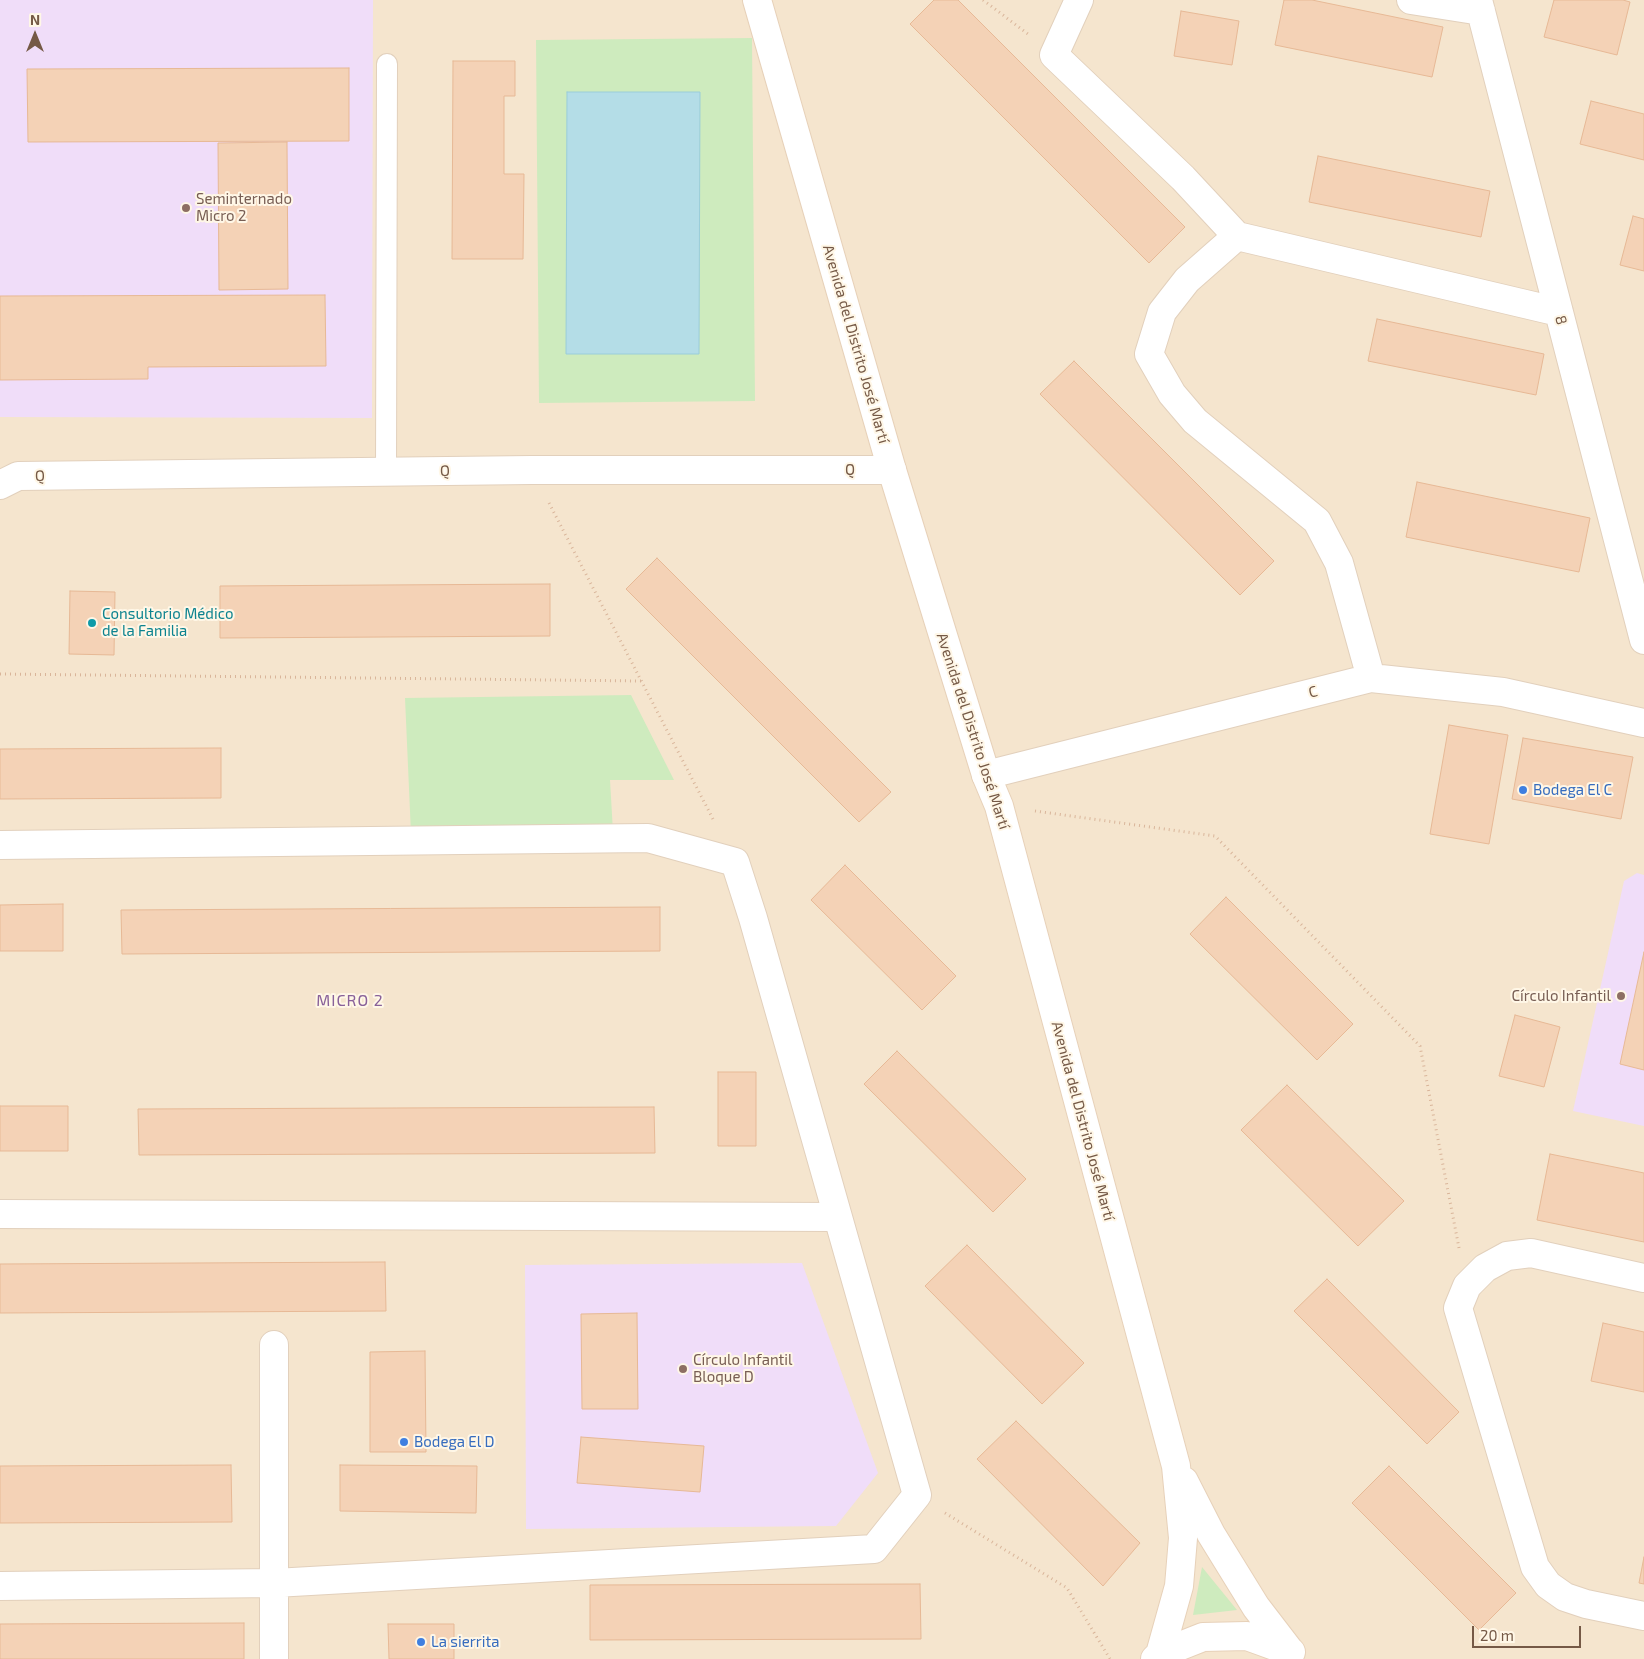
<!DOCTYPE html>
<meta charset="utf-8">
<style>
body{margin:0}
#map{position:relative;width:1644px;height:1659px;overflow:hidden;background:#fdf3e0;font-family:"Exo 2",sans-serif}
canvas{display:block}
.north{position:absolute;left:10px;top:10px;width:50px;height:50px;-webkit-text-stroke:4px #fff7e7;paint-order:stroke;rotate:0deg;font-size:14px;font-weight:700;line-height:20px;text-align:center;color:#755946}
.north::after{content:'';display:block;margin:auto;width:18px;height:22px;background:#755946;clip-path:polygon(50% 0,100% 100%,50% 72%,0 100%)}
.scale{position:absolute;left:1472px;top:1626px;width:109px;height:22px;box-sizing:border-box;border:2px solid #755946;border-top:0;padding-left:6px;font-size:15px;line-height:18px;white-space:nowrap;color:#755946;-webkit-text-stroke:4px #fff7e7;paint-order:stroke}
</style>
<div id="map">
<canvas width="1644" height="1659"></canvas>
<div class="north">N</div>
<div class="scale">20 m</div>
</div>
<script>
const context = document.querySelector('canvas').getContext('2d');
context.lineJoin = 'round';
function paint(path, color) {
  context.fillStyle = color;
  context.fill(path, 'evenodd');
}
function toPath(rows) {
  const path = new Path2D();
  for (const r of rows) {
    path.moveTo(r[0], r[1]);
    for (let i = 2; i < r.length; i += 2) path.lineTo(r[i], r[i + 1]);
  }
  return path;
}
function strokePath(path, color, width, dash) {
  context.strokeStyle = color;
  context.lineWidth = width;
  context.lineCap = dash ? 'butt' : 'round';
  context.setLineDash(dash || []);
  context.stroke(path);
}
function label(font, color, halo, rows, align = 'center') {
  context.font = font + ' "Exo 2",sans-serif';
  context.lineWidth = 4;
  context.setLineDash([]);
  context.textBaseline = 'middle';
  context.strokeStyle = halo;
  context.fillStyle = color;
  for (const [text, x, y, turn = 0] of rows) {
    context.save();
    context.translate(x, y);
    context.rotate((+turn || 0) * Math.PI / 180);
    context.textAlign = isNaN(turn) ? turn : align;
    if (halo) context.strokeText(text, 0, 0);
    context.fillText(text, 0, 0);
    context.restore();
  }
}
paint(toPath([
 [0,0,1644,0,1644,1659,0,1659]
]), '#f5e5ce');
paint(toPath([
 [0,0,373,0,372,418,0,417],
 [1637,873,1644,875,1644,1126,1573,1111,1624,881],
 [802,1263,878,1473,836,1526,526,1529,525,1265]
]), '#f0ddf9');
paint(toPath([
 [752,38,755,401,539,403,536,40],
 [631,695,674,780,610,780,613,832,411,834,405,698],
 [1202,1567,1237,1610,1193,1615]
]), '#ceebbe');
const water = toPath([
 [567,92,700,92,699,354,566,354,567,92]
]);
paint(water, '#b4dde7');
strokePath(water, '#9acdda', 1);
const building = toPath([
 [934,0,958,0,1185,227,1149,263,910,24,934,0],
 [1284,0,1312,0,1443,27,1432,77,1275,45,1284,0],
 [1554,0,1623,0,1630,2,1617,55,1544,37,1554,0],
 [1181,11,1239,21,1232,65,1174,56,1181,11],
 [453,61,515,61,515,96,504,96,504,174,524,174,523,259,452,259,453,61],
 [349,68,349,141,28,142,27,69,349,68],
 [1591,101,1644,114,1644,160,1580,144,1591,101],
 [287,142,288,289,219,290,218,143,287,142],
 [1318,156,1490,191,1481,237,1309,202,1318,156],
 [1633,216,1644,219,1644,271,1620,265,1633,216],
 [325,295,326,366,148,367,148,379,0,380,0,296,325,295],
 [1377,319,1544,354,1536,395,1368,361,1377,319],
 [1074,361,1274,561,1240,595,1040,394,1074,361],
 [1417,482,1590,518,1579,572,1406,537,1417,482],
 [657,558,891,792,859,822,626,589,657,558],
 [550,584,550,636,220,638,220,586,550,584],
 [70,591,115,592,114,655,69,654,70,591],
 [1449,725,1508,735,1489,844,1430,834,1449,725],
 [1523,738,1633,757,1621,819,1512,799,1523,738],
 [221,748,221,798,0,799,0,749,221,748],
 [845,865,956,976,922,1010,811,900,845,865],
 [1226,897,1353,1024,1317,1060,1190,934,1226,897],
 [63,904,63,951,0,951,0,905,63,904],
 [660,907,660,951,122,954,121,910,660,907],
 [1644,952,1644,1070,1620,1064,1644,952],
 [1515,1015,1560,1027,1544,1087,1499,1076,1515,1015],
 [897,1051,1026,1179,993,1212,864,1084,897,1051],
 [718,1072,756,1072,756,1146,718,1146,718,1072],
 [1287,1085,1404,1201,1358,1246,1241,1130,1287,1085],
 [0,1106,68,1106,68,1151,0,1151,0,1106],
 [654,1107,655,1153,139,1155,138,1109,654,1107],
 [1550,1154,1644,1173,1644,1242,1537,1220,1550,1154],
 [967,1245,1084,1363,1042,1404,925,1286,967,1245],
 [385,1262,386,1311,0,1313,0,1264,385,1262],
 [1327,1279,1459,1412,1427,1444,1294,1311,1327,1279],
 [637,1313,638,1409,582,1409,581,1314,637,1313],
 [1603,1323,1644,1332,1644,1392,1591,1381,1603,1323],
 [425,1351,426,1452,370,1452,370,1352,425,1351],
 [1016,1421,1140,1543,1103,1586,977,1459,1016,1421],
 [581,1437,704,1446,700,1492,577,1483,581,1437],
 [231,1465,232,1522,0,1523,0,1466,231,1465],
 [340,1465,477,1466,476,1513,340,1511,340,1465],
 [1389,1466,1516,1593,1479,1630,1352,1503,1389,1466],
 [1644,1557,1644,1584,1639,1583,1644,1557],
 [920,1584,921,1639,590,1640,590,1585,920,1584],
 [244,1623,244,1659,0,1659,0,1624,244,1623],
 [388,1624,454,1624,454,1659,389,1659,388,1624]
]);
paint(building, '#f4d2b6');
strokePath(building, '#e7b996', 1);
const lane = toPath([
 [386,472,387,64]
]);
const street = toPath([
 [1079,0,1054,55,1183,178,1237,236,1559,312],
 [1411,0,1481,11],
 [1478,0,1644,640],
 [1237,236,1187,280,1162,312,1149,354,1172,394,1195,421,1317,521,1339,563,1371,678],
 [0,485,18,476,532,470,892,470],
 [986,775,1371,678,1503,692,1644,723],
 [0,845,648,838,735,862,753,918,917,1495,874,1549,275,1583,0,1586],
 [0,1214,837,1217],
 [1644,1278,1531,1253,1507,1256,1485,1268,1467,1286,1458,1308,1535,1567,1548,1585,1565,1597,1586,1604,1644,1616],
 [274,1345,274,1659]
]);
const secondary = toPath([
 [757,0,892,470,986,775,999,806,1176,1466,1183,1538,1179,1586,1160,1654],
 [1184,1481,1211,1534,1256,1607,1289,1650],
 [1155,1659,1160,1654,1203,1637,1247,1636,1291,1652]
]);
strokePath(lane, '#e2d0bc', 22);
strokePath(street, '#e2d0bc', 30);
strokePath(secondary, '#e7d1b9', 30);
strokePath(toPath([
 [983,0,1028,34],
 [549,503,714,821],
 [0,674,641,681],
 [1035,811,1215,836,1420,1046,1459,1248],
 [945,1513,1067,1588,1110,1659]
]), '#d9b59a', 3, [1, 4]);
strokePath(lane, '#fff', 20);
strokePath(street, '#fff', 28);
strokePath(secondary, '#fff', 28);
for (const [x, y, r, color] of [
 [186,208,5,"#8d6e63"],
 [92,623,5,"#0f9aa8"],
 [1523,790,5,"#3f7fe0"],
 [1621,996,5,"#8d6e63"],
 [683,1369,5,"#8d6e63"],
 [404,1442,5,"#3f7fe0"],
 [421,1642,5,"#3f7fe0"]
]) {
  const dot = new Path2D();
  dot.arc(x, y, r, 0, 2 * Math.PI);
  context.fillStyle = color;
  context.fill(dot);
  strokePath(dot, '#fff7e7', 2);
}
label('15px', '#785e54', '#fff7e7', [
 ["Seminternado",196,199],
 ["Micro 2",196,216],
 ["Círculo Infantil",1611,996,"right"],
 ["Círculo Infantil",693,1360],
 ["Bloque D",693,1377]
], 'left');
label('15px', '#755946', '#fff7e7', [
 ["8",1561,320,75],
 ["Avenida del Distrito José Martí",856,344,74],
 ["Q",850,470],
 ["Q",445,471,-1],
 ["Q",40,476,-1],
 ["C",1313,692,-14],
 ["Avenida del Distrito José Martí",973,731,72],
 ["Avenida del Distrito José Martí",1083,1121,75]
]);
label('15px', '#0d838f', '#fff7e7', [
 ["Consultorio Médico",102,614],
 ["de la Familia",102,631]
], 'left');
label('15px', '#366cbe', '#fff7e7', [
 ["Bodega El C",1533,790],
 ["Bodega El D",414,1442],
 ["La sierrita",431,1642]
], 'left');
context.letterSpacing = '1px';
label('16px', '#896199', '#fff7e7', [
 ["MICRO 2",350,1001]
]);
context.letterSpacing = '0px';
</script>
